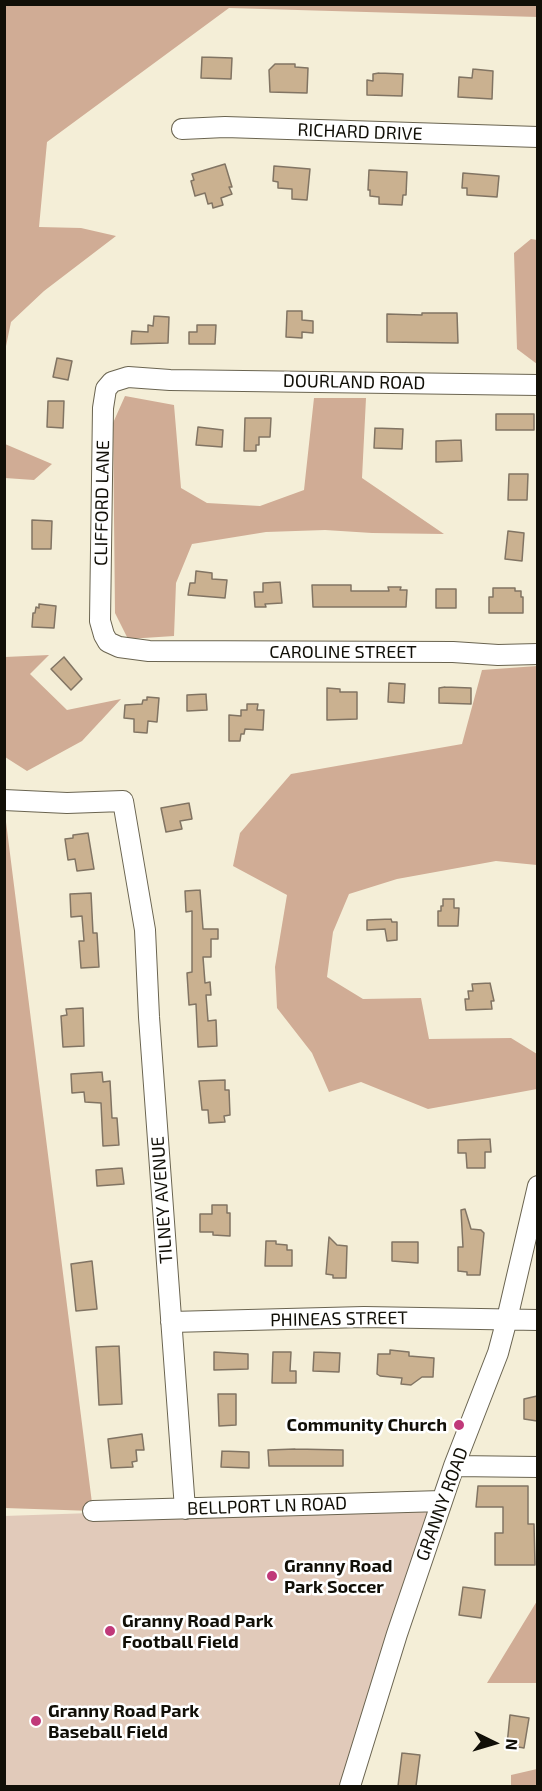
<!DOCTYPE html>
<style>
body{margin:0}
#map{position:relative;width:542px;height:1791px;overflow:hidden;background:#f4eed7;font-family:"Exo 2",sans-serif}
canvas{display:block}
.frame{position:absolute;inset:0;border:6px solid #110f07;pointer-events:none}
.north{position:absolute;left:464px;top:1713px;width:60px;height:60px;-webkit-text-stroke:4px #fff;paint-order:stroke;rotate:95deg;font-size:16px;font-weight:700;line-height:24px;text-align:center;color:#110f07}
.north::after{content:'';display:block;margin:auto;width:21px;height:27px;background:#110f07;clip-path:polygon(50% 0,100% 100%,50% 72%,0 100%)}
</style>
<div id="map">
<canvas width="542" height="1791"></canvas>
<div class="frame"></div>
<div class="north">N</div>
</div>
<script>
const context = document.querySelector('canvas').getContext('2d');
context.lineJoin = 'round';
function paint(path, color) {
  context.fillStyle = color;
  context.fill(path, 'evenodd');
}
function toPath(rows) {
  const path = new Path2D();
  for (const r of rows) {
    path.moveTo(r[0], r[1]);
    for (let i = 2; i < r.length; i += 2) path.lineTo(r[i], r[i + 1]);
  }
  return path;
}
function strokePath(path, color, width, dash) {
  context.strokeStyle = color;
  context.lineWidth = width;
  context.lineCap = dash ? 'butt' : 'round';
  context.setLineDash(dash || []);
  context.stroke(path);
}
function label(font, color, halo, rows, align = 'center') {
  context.font = font + ' "Exo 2",sans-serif';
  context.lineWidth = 5;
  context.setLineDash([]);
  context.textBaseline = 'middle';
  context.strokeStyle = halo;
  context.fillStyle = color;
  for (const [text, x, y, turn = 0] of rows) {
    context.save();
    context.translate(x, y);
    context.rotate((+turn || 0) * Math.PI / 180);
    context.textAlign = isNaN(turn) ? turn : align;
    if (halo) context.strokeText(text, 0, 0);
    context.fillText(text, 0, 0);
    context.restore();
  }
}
paint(toPath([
 [442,1501,352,1786,5,1786,4,1516]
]), '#e1caba');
paint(toPath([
 [5,4,537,4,538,17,229,8,47,142,39,227,81,228,116,236,44,291,11,322,5,351],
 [531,239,537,240,537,364,517,349,514,253],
 [125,396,174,405,181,488,207,503,260,506,304,490,314,398,366,398,362,478,444,534,372,533,325,530,266,532,192,544,176,583,174,636,128,639,115,613,113,423],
 [4,444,5,444,52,464,34,480,5,478],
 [49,655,30,674,67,710,121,699,82,741,27,771,5,757,5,657],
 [537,666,537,865,496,861,397,879,349,894,333,932,327,977,363,999,421,998,429,1039,511,1038,537,1054,537,1089,428,1109,361,1082,329,1092,312,1053,277,1008,275,967,287,895,233,866,240,833,291,774,462,744,482,670],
 [4,822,6,822,93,1511,5,1508],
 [537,1601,537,1683,487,1683],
 [537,1769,537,1786,511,1786,511,1775]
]), '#d0ac95');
const building = toPath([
 [202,57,232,58,231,79,201,78,202,57],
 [275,64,295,64,295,67,308,68,307,93,270,92,269,70,275,64],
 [473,69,493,71,492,99,458,97,459,77,472,78,473,69],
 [379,73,403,74,402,96,367,95,367,80,373,81,373,74,379,73],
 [225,164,232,187,229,187,232,194,221,198,223,205,213,208,212,203,208,204,205,193,195,196,191,181,194,180,192,174,225,164],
 [274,166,310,169,307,200,292,199,292,189,278,188,278,182,273,181,274,166],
 [369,170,407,172,406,195,403,195,402,205,379,204,379,197,370,196,370,190,368,190,369,170],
 [463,173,499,176,497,197,467,195,467,188,462,188,463,173],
 [287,311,302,311,302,320,313,321,313,333,302,332,302,338,286,337,287,311],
 [422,313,457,313,458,343,387,342,387,314,422,315,422,313],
 [154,316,169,317,168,343,131,344,132,331,148,332,148,325,153,326,154,316],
 [197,325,216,325,215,344,189,344,189,332,197,332,197,325],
 [57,358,72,361,68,380,53,377,57,358],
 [48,401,64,401,63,428,47,427,48,401],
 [496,414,534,414,534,430,496,430,496,414],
 [245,418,271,418,270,437,259,437,259,445,256,445,256,451,244,451,245,418],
 [198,427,223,430,222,447,196,445,198,427],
 [375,428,403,429,402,449,374,448,375,428],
 [461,440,462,461,436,462,436,441,461,440],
 [509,474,528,474,527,500,508,500,509,474],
 [32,520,52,521,51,549,32,549,32,520],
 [508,531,524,533,522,561,505,559,508,531],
 [196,571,212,573,212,579,227,580,225,598,188,595,190,583,195,583,196,571],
 [280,582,282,603,265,604,266,607,255,607,254,592,263,592,263,583,280,582],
 [312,585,351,585,351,591,389,591,388,587,401,587,400,590,407,590,406,607,313,607,312,585],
 [493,588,515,588,515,591,521,591,521,597,523,597,523,613,489,613,489,597,493,597,493,588],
 [436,589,456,589,456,608,436,608,436,589],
 [39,604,56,606,54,628,32,627,33,613,35,613,36,607,39,608,39,604],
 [64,657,82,679,71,690,51,669,64,657],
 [389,683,405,684,404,703,388,702,389,683],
 [445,687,471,688,471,704,439,703,439,688,445,687],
 [327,688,340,689,340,692,357,692,357,719,327,720,327,688],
 [206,694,207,710,187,711,187,695,206,694],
 [147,697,159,698,157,722,148,721,147,733,134,732,134,719,124,718,125,705,142,704,143,700,147,700,147,697],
 [247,704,258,704,257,710,264,710,263,730,245,729,244,734,241,734,240,741,229,741,229,715,241,716,241,710,247,710,247,704],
 [189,803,192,819,180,821,182,829,166,832,161,808,189,803],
 [88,833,94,869,77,871,75,859,68,860,65,839,73,838,73,835,88,833],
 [200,890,203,929,218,929,218,939,211,939,211,957,203,957,205,983,210,982,211,995,206,995,208,1021,216,1020,217,1046,198,1047,196,1004,189,1005,187,973,192,972,192,911,186,912,185,891,200,890],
 [91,893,93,933,97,933,99,967,81,968,79,941,84,941,82,916,71,917,70,894,91,893],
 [443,899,454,899,454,908,459,908,458,926,438,926,438,911,441,911,441,906,443,906,443,899],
 [391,919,392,922,397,922,397,940,387,941,385,929,367,930,367,920,391,919],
 [490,983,494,1001,491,1001,492,1009,466,1010,465,999,469,999,468,991,473,991,472,984,490,983],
 [83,1008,84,1046,63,1047,61,1016,67,1015,66,1009,83,1008],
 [102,1072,103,1082,110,1081,112,1118,117,1118,119,1145,103,1146,101,1103,85,1102,84,1092,72,1093,71,1074,102,1072],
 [225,1080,225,1090,229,1090,230,1115,224,1116,225,1122,209,1123,208,1110,202,1110,199,1081,225,1080],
 [490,1139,491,1152,485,1152,485,1168,467,1168,466,1153,458,1153,458,1140,490,1139],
 [122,1168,124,1184,97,1186,96,1170,122,1168],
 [212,1205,227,1205,227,1213,230,1213,230,1236,213,1235,213,1232,200,1232,200,1214,212,1214,212,1205],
 [465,1209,471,1229,481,1230,484,1233,480,1275,467,1275,467,1272,458,1271,458,1247,463,1247,461,1210,465,1209],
 [329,1237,337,1245,347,1246,346,1278,333,1278,333,1275,326,1274,329,1237],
 [266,1241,276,1241,276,1244,287,1245,287,1250,292,1250,292,1266,265,1266,266,1241],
 [392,1242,418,1242,418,1263,392,1261,392,1242],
 [92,1261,97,1309,76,1311,71,1264,92,1261],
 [119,1346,122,1404,99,1405,96,1347,119,1346],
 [390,1350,409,1352,409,1356,434,1358,433,1377,422,1377,411,1385,401,1384,402,1378,380,1376,377,1374,378,1354,390,1354,390,1350],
 [214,1352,248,1354,248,1369,214,1370,214,1352],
 [273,1352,291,1352,290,1371,296,1371,296,1383,272,1383,273,1352],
 [314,1352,340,1353,339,1372,313,1371,314,1352],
 [218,1394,236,1394,236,1425,219,1426,218,1394],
 [537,1396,537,1421,524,1419,524,1399,537,1396],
 [142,1434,144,1450,136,1450,137,1461,132,1462,133,1467,111,1468,108,1439,142,1434],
 [295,1449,343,1450,343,1466,269,1466,268,1450,295,1449],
 [222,1451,249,1452,249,1468,221,1467,222,1451],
 [478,1486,528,1486,528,1524,534,1524,535,1565,495,1565,495,1533,503,1533,503,1507,476,1507,478,1486],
 [463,1587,485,1590,481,1618,459,1615,463,1587],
 [510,1715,529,1718,524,1748,507,1745,510,1715],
 [402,1753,420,1755,416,1786,398,1786,402,1753]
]);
paint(building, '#cab190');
strokePath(building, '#817463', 1.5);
const minor = toPath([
 [182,129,225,127,538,137],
 [538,385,170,380,128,377,112,382,106,389,103,408,100,621,104,635,108,642,119,647,149,651,453,652,498,655,538,654],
 [4,800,67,803,123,801,145,930,149,1017,185,1509],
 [171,1322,364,1317,538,1320],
 [454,1466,538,1467],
 [93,1511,442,1501],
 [350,1786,397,1634,454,1466,498,1353,507,1319,538,1186]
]);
strokePath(minor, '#6a6450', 22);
strokePath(minor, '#fff', 20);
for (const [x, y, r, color] of [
 [459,1425,6,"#c03979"],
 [272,1576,6,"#c03979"],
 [110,1631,6,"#c03979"],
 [36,1721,6,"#c03979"]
]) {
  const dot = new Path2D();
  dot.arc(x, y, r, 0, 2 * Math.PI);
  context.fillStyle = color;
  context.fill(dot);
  strokePath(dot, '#fff', 2);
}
label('18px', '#110f07', '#fff', [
 ["RICHARD DRIVE",360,132,2],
 ["DOURLAND ROAD",354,382,1],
 ["CLIFFORD LANE",102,503,-89],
 ["CAROLINE STREET",343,652],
 ["TILNEY AVENUE",162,1200,-94],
 ["PHINEAS STREET",339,1319,-1],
 ["GRANNY ROAD",442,1504,-70],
 ["BELLPORT LN ROAD",267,1506,-2]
]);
label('bold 18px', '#110f07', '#fff', [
 ["Community Church",447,1425,"right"],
 ["Granny Road",284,1566],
 ["Park Soccer",284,1587],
 ["Granny Road Park",122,1621],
 ["Football Field",122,1642],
 ["Granny Road Park",48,1711],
 ["Baseball Field",48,1732]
], 'left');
</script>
